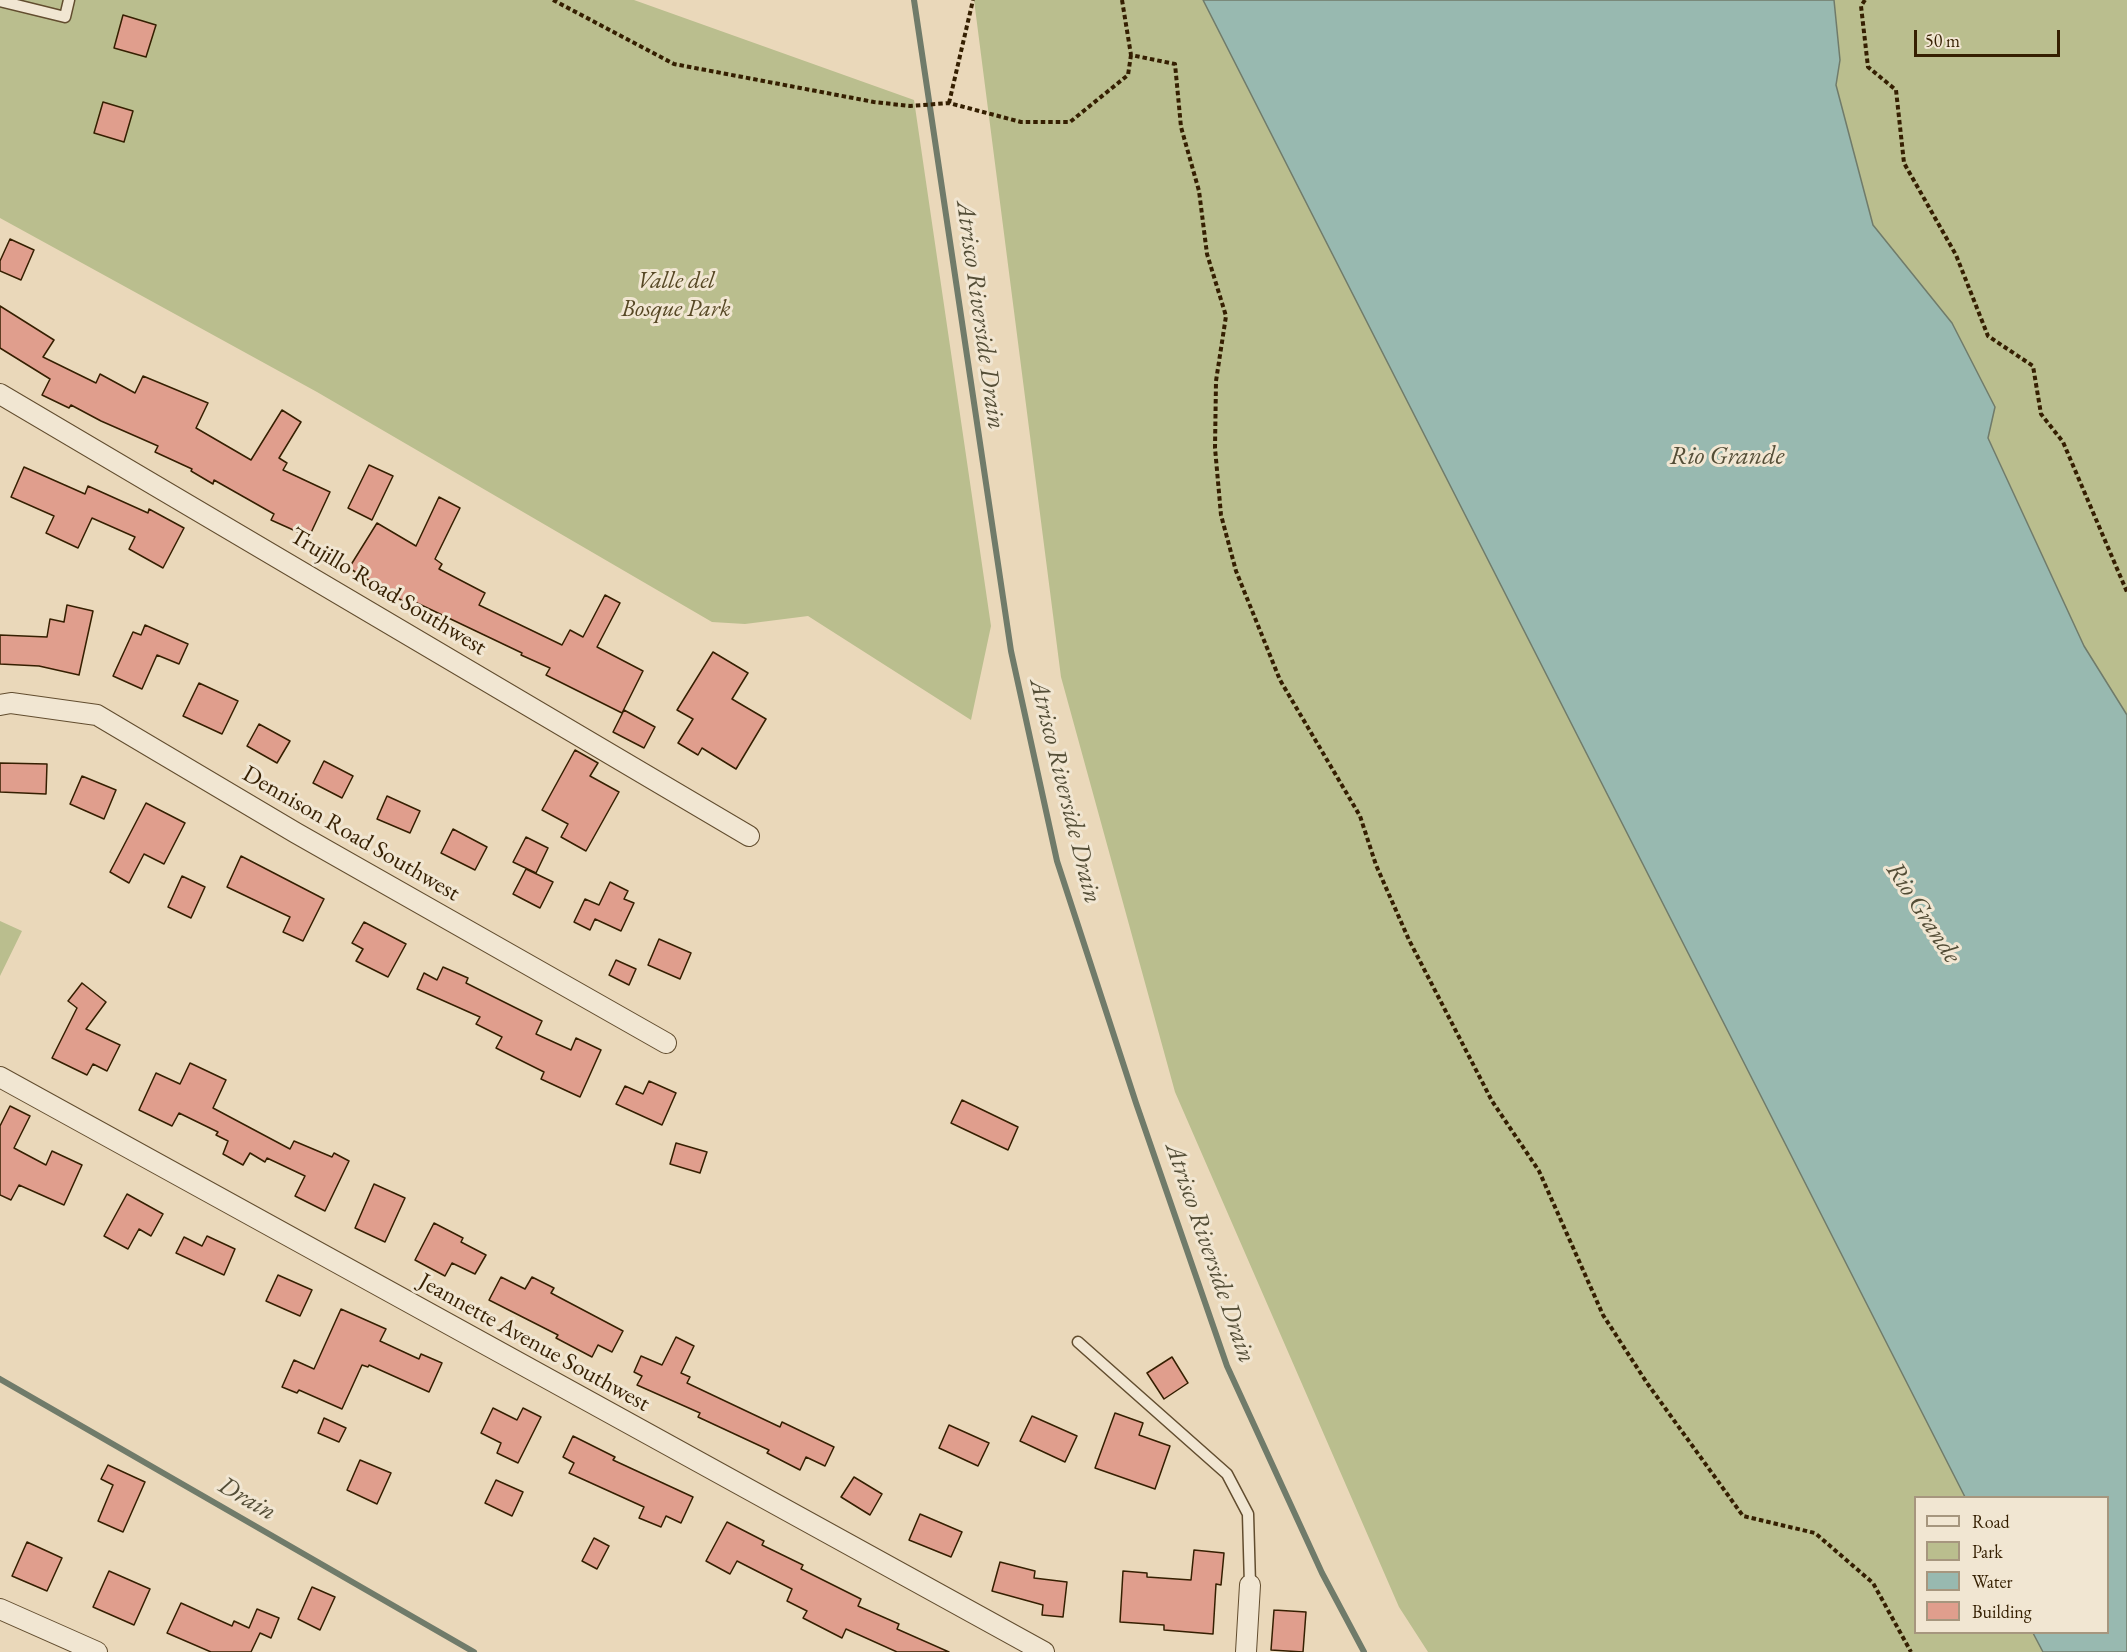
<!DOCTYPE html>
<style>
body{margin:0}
#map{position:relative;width:2127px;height:1652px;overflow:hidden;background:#ead8ba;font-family:"EB Garamond",serif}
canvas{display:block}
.legend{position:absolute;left:1914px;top:1496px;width:195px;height:138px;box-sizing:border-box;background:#f1e6d2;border:2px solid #a6967e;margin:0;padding:8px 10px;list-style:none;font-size:18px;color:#351f01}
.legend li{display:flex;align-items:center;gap:12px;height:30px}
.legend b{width:30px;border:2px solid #a6967e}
.scale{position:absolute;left:1914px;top:30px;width:146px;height:27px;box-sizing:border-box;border:3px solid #351f01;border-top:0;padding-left:8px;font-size:18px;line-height:21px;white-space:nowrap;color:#351f01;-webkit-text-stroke:4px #f1e6d2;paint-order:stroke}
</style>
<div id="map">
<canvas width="2127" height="1652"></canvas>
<ul class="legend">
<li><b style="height:8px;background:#f1e6d2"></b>Road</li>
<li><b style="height:16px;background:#babe8e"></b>Park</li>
<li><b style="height:16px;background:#98b9b0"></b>Water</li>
<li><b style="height:16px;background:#e09e8d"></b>Building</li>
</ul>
<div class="scale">50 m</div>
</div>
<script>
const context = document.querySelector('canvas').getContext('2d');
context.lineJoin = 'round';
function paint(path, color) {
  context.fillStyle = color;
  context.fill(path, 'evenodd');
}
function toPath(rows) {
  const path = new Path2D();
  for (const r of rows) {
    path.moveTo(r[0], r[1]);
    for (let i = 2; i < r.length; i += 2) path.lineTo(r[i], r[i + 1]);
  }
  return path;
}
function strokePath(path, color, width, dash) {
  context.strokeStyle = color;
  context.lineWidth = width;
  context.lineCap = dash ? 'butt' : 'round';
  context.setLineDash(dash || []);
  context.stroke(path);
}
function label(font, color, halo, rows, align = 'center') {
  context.font = font + ' "EB Garamond",serif';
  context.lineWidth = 6;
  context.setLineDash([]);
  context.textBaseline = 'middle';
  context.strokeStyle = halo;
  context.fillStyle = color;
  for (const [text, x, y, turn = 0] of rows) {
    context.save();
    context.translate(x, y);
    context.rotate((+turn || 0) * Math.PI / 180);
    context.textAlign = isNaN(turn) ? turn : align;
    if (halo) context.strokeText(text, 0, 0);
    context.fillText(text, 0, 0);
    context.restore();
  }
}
paint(toPath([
 [0,0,634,0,914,100,991,626,971,720,808,616,745,624,712,622,317,392,0,218],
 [974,0,1203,0,1965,1497,1916,1498,1916,1632,2033,1633,2043,1652,1428,1652,1399,1607,1175,1092,1061,677],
 [1834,0,2127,0,2127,715,2084,646,1988,437,1995,407,1952,323,1873,225,1836,85,1840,60],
 [0,921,22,931,0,976]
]), '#babe8e');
const water = toPath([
 [1203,0,1834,0,1840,60,1836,85,1873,225,1952,323,1995,407,1988,438,2084,646,2127,715,2127,1652,2043,1652,2033,1633,2108,1632,2108,1498,1965,1497,1203,0]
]);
paint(water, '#98b9b0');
strokePath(water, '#707b6a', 1.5);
strokePath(toPath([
 [914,0,1011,651,1057,861,1136,1103,1227,1366,1322,1573,1364,1652],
 [0,1379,474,1652]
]), '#707b6a', 6);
const building = toPath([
 [123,15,156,25,146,57,114,48,123,15],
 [103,102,133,111,124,142,94,133,103,102],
 [10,239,34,250,21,280,0,271,0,261,10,239],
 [0,306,54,340,43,357,96,383,100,374,135,393,143,376,208,403,196,428,251,460,282,410,301,422,279,458,287,463,283,470,330,492,309,537,271,520,274,514,214,480,213,484,191,471,192,469,155,452,158,446,101,421,71,405,69,408,42,395,50,379,0,348,0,306],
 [369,465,393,476,372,520,348,508,369,465],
 [24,467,85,494,88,486,148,513,149,509,184,528,163,568,129,549,135,537,92,518,78,548,46,533,54,516,11,497,24,467],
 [439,497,460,508,435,559,442,564,439,569,485,593,479,605,562,645,570,630,583,637,605,595,620,603,597,647,643,671,622,713,546,675,550,668,521,655,522,653,417,603,414,608,349,568,377,523,416,546,439,497],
 [67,605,93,611,79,675,39,666,0,664,0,635,47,637,50,619,64,622,67,605],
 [145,625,188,644,179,664,157,655,142,689,113,676,133,632,141,635,145,625],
 [713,652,748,673,732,699,766,719,736,769,702,748,698,755,678,743,693,719,677,710,713,652],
 [199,683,238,701,222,734,183,716,199,683],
 [624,710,655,727,644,748,613,732,624,710],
 [259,724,290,741,277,763,247,746,259,724],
 [575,750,598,763,590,776,619,792,586,851,561,837,568,824,542,810,575,750],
 [324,761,353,776,342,798,313,783,324,761],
 [0,763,47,764,46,794,0,792,0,763],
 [82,776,116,790,104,819,70,804,82,776],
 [387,796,420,811,410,833,377,819,387,796],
 [146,803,185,823,164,864,144,854,129,883,110,872,146,803],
 [453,829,487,847,475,870,441,853,453,829],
 [526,837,548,848,536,873,513,862,526,837],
 [241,856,324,899,303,941,283,932,290,917,227,887,241,856],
 [526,869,553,882,540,908,513,894,526,869],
 [182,876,205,887,191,918,168,907,182,876],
 [610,882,628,891,624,899,634,903,621,931,595,919,590,930,574,922,585,899,599,905,610,882],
 [364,922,406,944,388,977,356,961,363,949,352,943,364,922],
 [659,939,691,953,680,979,648,965,659,939],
 [616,960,636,969,629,985,609,975,616,960],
 [443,967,468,978,466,983,542,1021,536,1034,571,1050,576,1038,601,1050,580,1097,541,1079,544,1072,496,1048,502,1037,476,1024,480,1017,417,989,424,973,437,980,443,967],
 [82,983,106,1002,86,1029,120,1045,107,1071,93,1064,87,1075,52,1058,77,1008,68,1001,82,983],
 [190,1063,226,1080,213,1108,290,1149,294,1141,332,1157,334,1153,349,1161,325,1211,295,1196,305,1176,267,1158,265,1162,250,1153,243,1165,223,1154,228,1141,216,1135,218,1132,179,1113,172,1126,139,1110,156,1073,180,1084,190,1063],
 [649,1081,676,1093,662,1125,616,1104,625,1086,643,1094,649,1081],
 [962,1100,1018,1127,1008,1150,951,1123,962,1100],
 [10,1106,30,1116,14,1148,46,1165,52,1151,82,1165,64,1205,19,1185,11,1200,0,1195,0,1126,10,1106],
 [676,1143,707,1152,700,1173,670,1164,676,1143],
 [374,1184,405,1198,385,1242,355,1228,374,1184],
 [127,1194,163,1214,151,1236,139,1229,128,1249,104,1236,127,1194],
 [434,1223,463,1238,461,1242,486,1255,475,1274,452,1263,445,1276,415,1260,434,1223],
 [207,1236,235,1249,224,1275,176,1253,184,1237,202,1246,207,1236],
 [278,1275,312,1290,300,1316,266,1301,278,1275],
 [501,1277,525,1289,532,1277,554,1288,551,1293,623,1331,612,1352,598,1345,592,1357,556,1338,558,1335,489,1300,501,1277],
 [341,1309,386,1329,380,1341,419,1359,421,1354,442,1363,429,1392,369,1365,368,1367,362,1365,342,1409,299,1390,297,1393,282,1387,294,1360,314,1369,341,1309],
 [676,1337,694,1346,681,1373,690,1377,687,1383,780,1427,782,1422,834,1447,825,1466,806,1457,800,1470,767,1453,769,1450,698,1417,700,1413,637,1385,642,1376,634,1372,641,1356,662,1365,676,1337],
 [1172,1357,1188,1383,1164,1399,1147,1373,1172,1357],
 [493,1408,517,1420,523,1408,541,1417,518,1463,497,1453,501,1443,481,1433,493,1408],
 [1115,1413,1143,1423,1139,1435,1170,1446,1155,1489,1095,1468,1115,1413],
 [1032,1416,1077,1436,1065,1462,1020,1441,1032,1416],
 [324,1418,346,1428,339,1442,318,1433,324,1418],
 [949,1425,989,1443,978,1466,939,1448,949,1425],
 [573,1436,615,1457,613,1460,693,1497,681,1523,666,1516,661,1527,639,1518,644,1507,569,1473,574,1463,563,1457,573,1436],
 [360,1460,391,1473,377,1504,347,1490,360,1460],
 [108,1465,145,1482,123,1532,98,1521,113,1485,101,1479,108,1465],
 [854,1477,882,1494,870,1515,841,1497,854,1477],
 [496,1480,523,1492,512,1516,485,1503,496,1480],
 [920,1514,962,1532,951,1557,909,1540,920,1514],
 [727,1522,764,1541,762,1545,803,1565,801,1569,861,1599,858,1606,899,1624,897,1629,949,1652,897,1652,846,1629,842,1638,803,1618,807,1611,787,1601,792,1589,737,1561,730,1574,706,1561,727,1522],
 [594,1538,609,1546,597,1569,582,1561,594,1538],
 [27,1542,62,1558,47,1591,12,1576,27,1542],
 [1194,1550,1224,1553,1221,1585,1216,1584,1213,1634,1164,1630,1164,1625,1120,1622,1123,1571,1147,1573,1147,1577,1191,1580,1194,1550],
 [1000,1562,1035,1571,1034,1578,1067,1582,1063,1617,1042,1615,1043,1605,992,1591,1000,1562],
 [109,1571,150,1589,134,1625,93,1607,109,1571],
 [312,1587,335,1597,320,1630,298,1619,312,1587],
 [181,1603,232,1626,234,1621,249,1628,257,1609,279,1618,271,1638,260,1633,251,1652,211,1652,167,1633,181,1603],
 [1274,1610,1306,1612,1303,1652,1271,1650,1274,1610]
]);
paint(building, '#e09e8d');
strokePath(building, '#351f01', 1.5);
const lane = toPath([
 [0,1,65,17,69,0],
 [1078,1342,1227,1474,1248,1514,1250,1585]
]);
const street = toPath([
 [0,394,749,836],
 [0,705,11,703,97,715,296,833,666,1043],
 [0,1077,1044,1652],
 [0,1609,97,1652],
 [1246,1652,1250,1585]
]);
strokePath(lane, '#624d2f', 13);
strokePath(street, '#624d2f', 22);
strokePath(toPath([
 [553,0,674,64,874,102,910,106,949,103,1021,122,1070,122,1128,75,1131,55],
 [1122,0,1131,55,1175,64,1181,127,1199,191,1207,254,1226,316,1216,381,1215,448,1221,515,1236,571,1280,680,1360,816,1376,865,1409,940,1492,1101,1539,1171,1603,1315,1647,1383,1743,1516,1815,1533,1873,1583,1911,1652],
 [1865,0,1861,6,1868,67,1896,90,1904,163,1956,255,1988,336,2033,366,2041,414,2063,442,2127,592],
 [949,103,973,0]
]), '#351f01', 4, [4.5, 3]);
strokePath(lane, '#f1e6d2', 10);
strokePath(street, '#f1e6d2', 20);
label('italic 24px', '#564724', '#f1e6d2', [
 ["Valle del",676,281],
 ["Bosque Park",676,309]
]);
label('24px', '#351f01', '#f1e6d2', [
 ["Trujillo Road Southwest",388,592,31],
 ["Dennison Road Southwest",351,834,30],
 ["Jeannette Avenue Southwest",534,1343,29]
]);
label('italic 26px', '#534d36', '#f1e6d2', [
 ["Atrisco Riverside Drain",980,315,82],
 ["Rio Grande",1727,457],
 ["Atrisco Riverside Drain",1065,791,76],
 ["Rio Grande",1923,913,57],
 ["Atrisco Riverside Drain",1210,1253,71],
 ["Drain",247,1499,30]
]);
</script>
